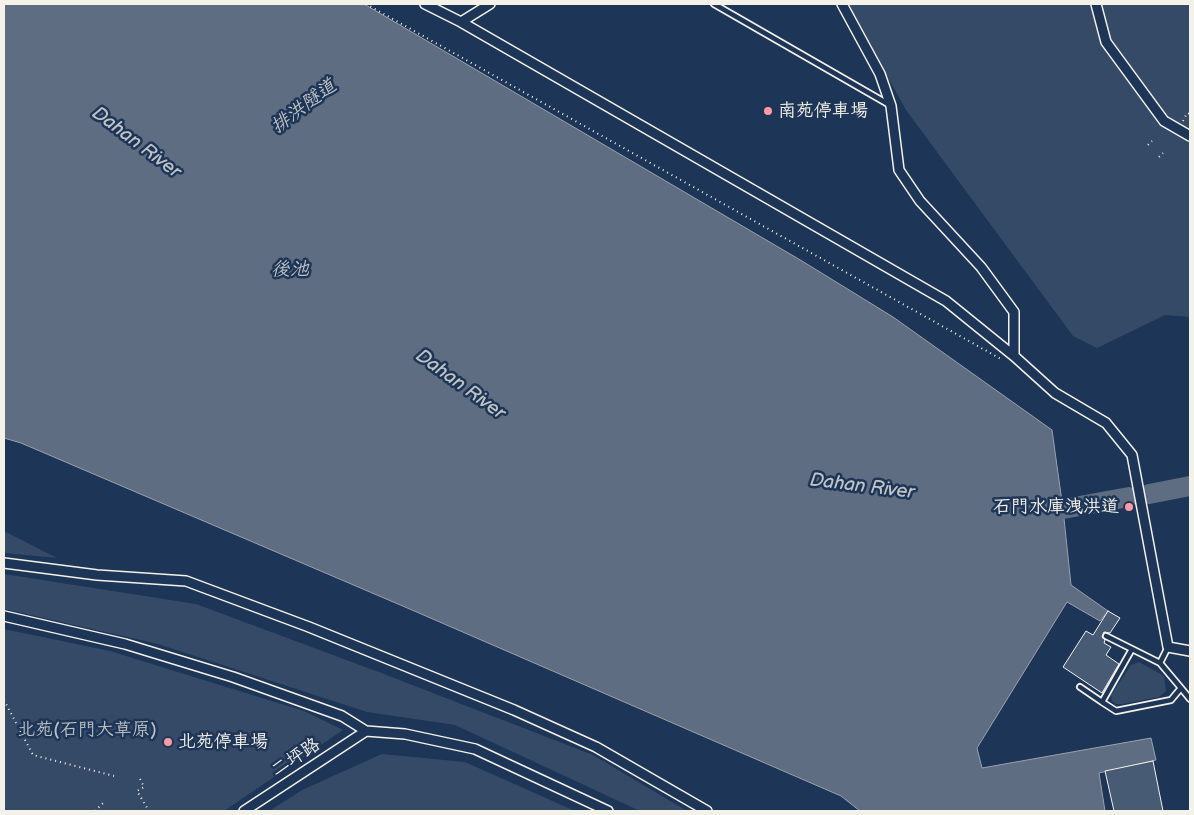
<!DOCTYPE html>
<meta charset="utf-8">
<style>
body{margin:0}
#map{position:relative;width:1194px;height:815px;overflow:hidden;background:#1d3557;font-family:"Balsamiq Sans",sans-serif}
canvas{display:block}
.frame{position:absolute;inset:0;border:5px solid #f4f1e8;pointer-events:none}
</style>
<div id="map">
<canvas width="1194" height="815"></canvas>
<div class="frame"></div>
</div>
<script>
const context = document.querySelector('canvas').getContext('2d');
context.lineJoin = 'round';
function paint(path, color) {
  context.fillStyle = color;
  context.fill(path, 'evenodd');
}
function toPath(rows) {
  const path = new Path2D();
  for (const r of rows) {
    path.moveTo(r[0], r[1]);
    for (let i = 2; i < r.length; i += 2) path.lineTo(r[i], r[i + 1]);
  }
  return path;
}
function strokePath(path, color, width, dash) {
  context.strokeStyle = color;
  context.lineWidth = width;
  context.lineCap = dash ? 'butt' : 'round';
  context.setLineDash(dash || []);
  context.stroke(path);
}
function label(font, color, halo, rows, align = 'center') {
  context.font = font + ' "Balsamiq Sans","LXGW WenKai TC",sans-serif';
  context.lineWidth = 5;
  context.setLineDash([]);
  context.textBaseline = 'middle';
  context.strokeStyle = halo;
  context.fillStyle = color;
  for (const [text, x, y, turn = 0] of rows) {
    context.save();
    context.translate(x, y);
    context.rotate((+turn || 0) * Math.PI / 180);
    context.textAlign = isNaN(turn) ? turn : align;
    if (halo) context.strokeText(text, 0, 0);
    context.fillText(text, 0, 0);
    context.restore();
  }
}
paint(toPath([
 [847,4,1190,4,1190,317,1165,315,1097,348,1073,336,906,110],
 [4,531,57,558,4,553],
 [4,574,196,604,384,674,593,755,687,811,640,811,455,725,367,712,158,644,4,609],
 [4,629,110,651,304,711,343,730,224,811,4,811],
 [1139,662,1164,676,1166,691,1159,697,1122,704,1116,704,1112,701,1111,695,1131,665],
 [382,754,465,762,575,811,269,811,302,790]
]), '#354a67');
const water = toPath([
 [4,4,364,4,802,261,893,317,1052,430,1063,509,1071,585,1108,611,1100,621,1067,602,977,748,982,768,1151,738,1156,760,1099,773,1105,811,860,811,841,796,412,610,21,443,4,438,4,4]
]);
paint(water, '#5e6d82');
strokePath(water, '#9aa2ab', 1);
strokePath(toPath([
 [1149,494,1190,486],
 [1037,507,1063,509,1129,497]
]), '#5e6d82', 20);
const building = toPath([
 [1108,611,1120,618,1110,633,1104,632,1102,637,1105,640,1104,643,1111,647,1106,655,1119,664,1102,693,1063,667,1086,631,1093,635,1108,611],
 [1153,761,1163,811,1114,811,1105,771,1153,761]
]);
paint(building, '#485b74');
strokePath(building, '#f4f1e8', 1);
const lane = toPath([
 [714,4,888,104],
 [1106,636,1160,663,1168,647],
 [1132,649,1102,702,1116,711,1171,700,1181,688,1160,663],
 [1080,687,1102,702],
 [1181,688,1190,699]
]);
const street = toPath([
 [425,4,461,22,946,301,1014,356,1055,393,1106,423,1132,455,1168,647,1190,651],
 [842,4,880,74,891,106,899,170,920,201,981,267,1014,312,1014,356],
 [1096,4,1106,42,1164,121,1190,136],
 [461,22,490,4],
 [4,563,97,575,186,581,309,627,514,710,596,747,707,811],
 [4,616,125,644,233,677,342,716,366,731,405,734,475,749,608,811],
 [244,811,366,731]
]);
strokePath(lane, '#f4f1e8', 8);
strokePath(street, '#f4f1e8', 12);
strokePath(toPath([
 [366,4,1001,359],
 [1183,121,1187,113,1190,114],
 [1148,145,1152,141],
 [1159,157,1163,153],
 [4,700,33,755,114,776],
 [140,779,144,787,137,791,149,811],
 [95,811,103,803]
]), '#f4f1e8', 2, [1, 4]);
strokePath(lane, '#1d3557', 4.5);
strokePath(street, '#1d3557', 9);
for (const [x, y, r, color] of [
 [768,111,5,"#ff9aa2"],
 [1129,507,5,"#ff9aa2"],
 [168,742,5,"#ff9aa2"]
]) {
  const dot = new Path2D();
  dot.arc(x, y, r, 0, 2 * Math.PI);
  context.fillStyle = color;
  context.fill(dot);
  strokePath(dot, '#1d3557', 2);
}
label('18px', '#f4f1e8', '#1d3557', [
 ["南苑停車場",778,111],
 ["石門水庫洩洪道",1119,507,"right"],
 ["北苑停車場",178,742]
], 'left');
label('18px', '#bbbfc1', '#1d3557', [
 ["北苑(石門大草原)",87,730]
]);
label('18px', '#f4f1e8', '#1d3557', [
 ["二坪路",296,758,-33]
]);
label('italic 19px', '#c0c3c4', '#1d3557', [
 ["排洪隧道",304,107,-37],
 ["Dahan River",136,143,37],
 ["後池",290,270],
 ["Dahan River",460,385,36],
 ["Dahan River",862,487,7]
]);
</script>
